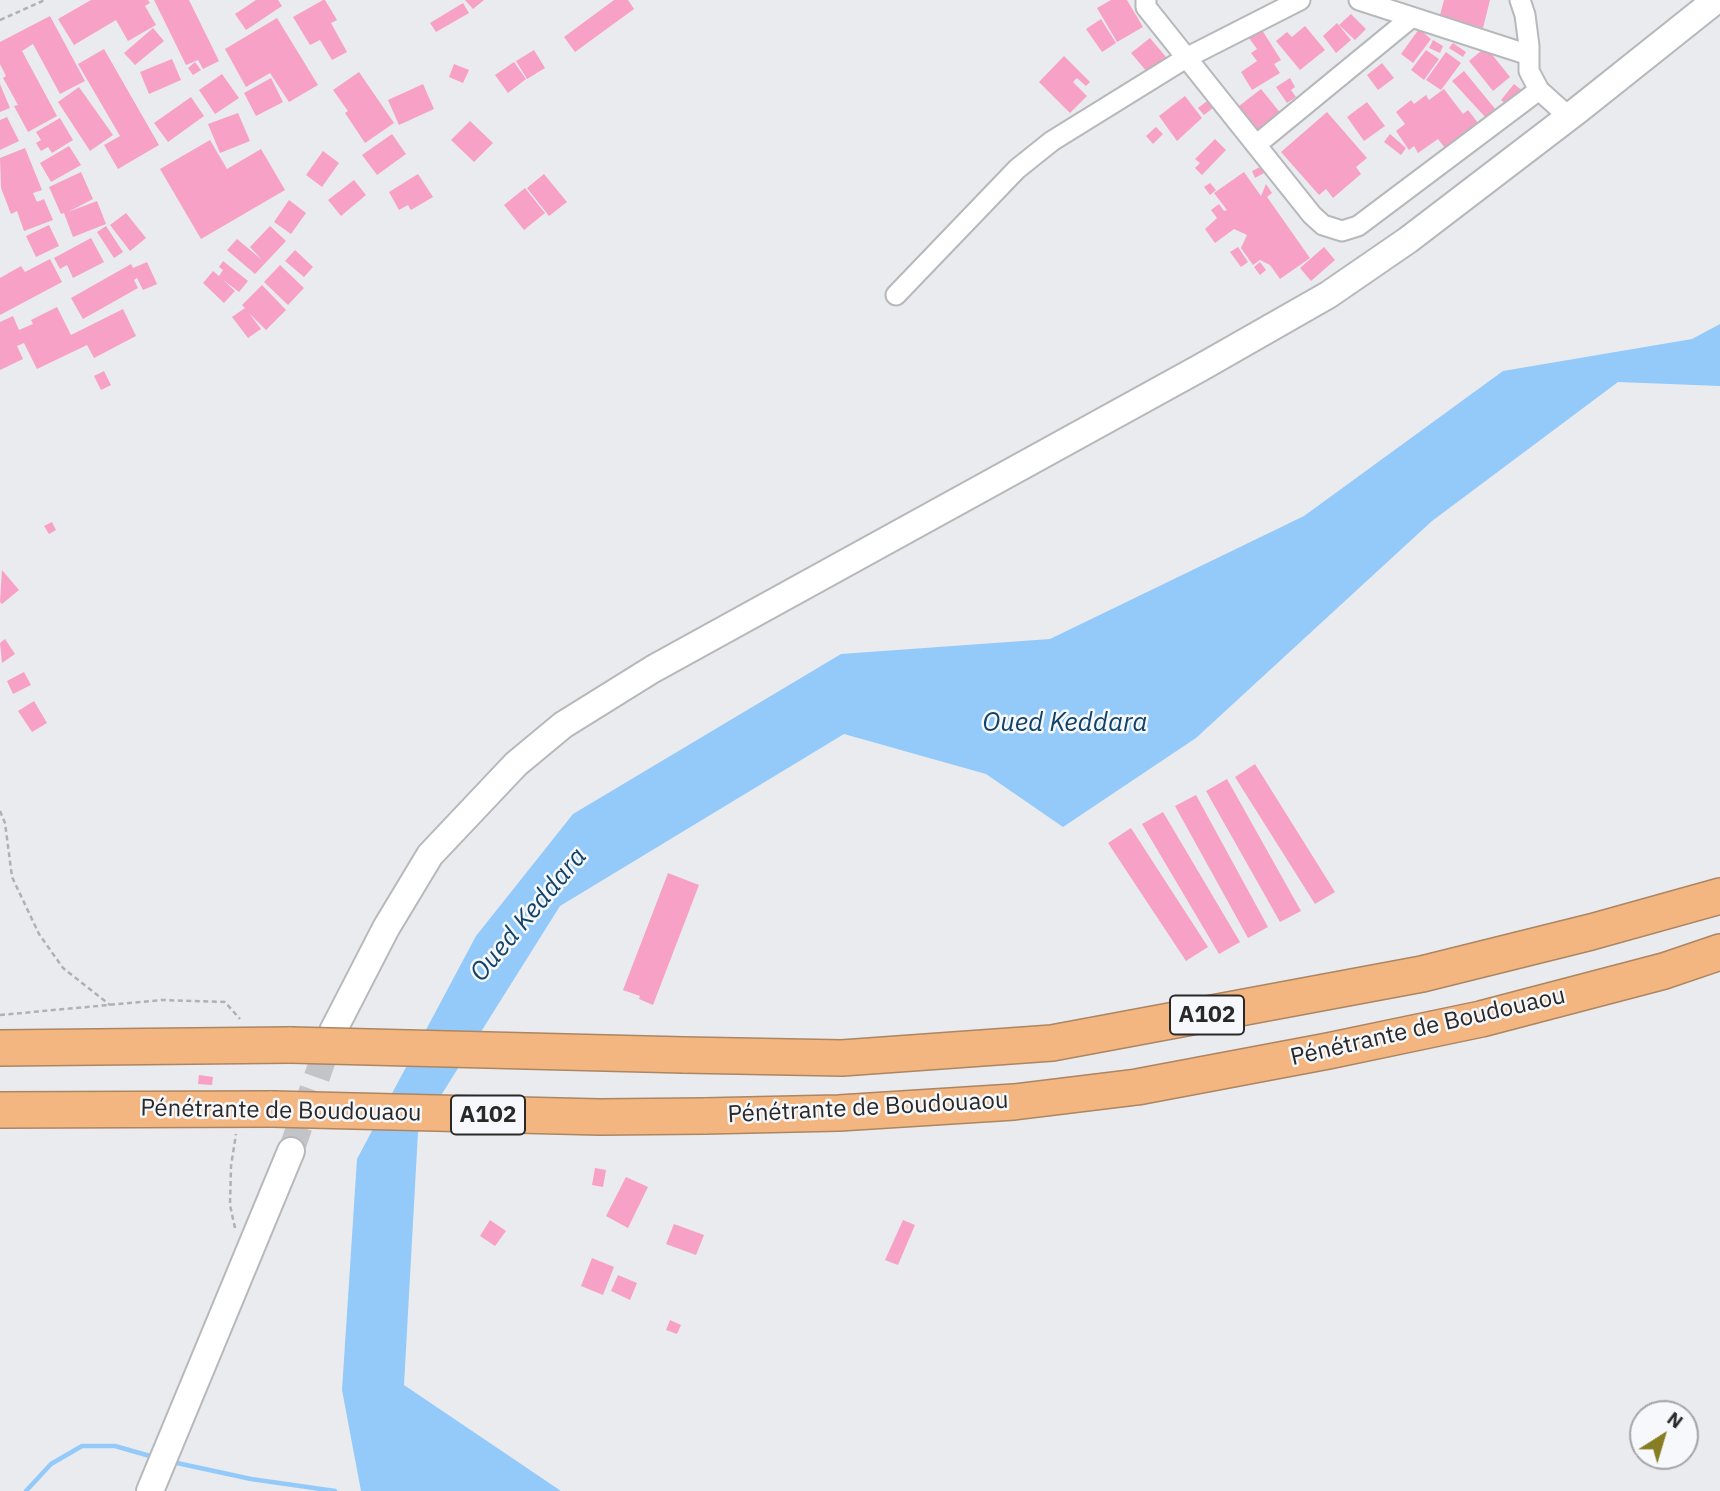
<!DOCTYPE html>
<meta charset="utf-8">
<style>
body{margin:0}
#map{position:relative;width:1720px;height:1491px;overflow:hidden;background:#eaebee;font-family:"IBM Plex Sans",sans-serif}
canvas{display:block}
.north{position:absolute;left:1629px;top:1400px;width:70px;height:70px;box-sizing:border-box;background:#f7f8fb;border:2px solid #a5a5a7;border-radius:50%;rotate:37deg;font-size:19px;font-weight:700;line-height:28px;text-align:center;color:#29292a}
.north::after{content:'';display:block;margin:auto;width:24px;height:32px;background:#877d24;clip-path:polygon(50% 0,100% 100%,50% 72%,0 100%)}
</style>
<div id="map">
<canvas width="1720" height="1491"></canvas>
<div class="north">N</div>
</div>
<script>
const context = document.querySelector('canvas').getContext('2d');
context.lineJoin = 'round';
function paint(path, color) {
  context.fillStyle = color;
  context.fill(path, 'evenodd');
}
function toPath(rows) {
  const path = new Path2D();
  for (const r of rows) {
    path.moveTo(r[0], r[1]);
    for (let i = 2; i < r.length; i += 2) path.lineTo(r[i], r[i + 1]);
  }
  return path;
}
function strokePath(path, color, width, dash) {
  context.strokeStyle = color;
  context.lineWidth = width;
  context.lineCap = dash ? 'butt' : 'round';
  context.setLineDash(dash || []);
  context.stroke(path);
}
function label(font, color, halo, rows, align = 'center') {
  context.font = font + ' "IBM Plex Sans",sans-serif';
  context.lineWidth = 5;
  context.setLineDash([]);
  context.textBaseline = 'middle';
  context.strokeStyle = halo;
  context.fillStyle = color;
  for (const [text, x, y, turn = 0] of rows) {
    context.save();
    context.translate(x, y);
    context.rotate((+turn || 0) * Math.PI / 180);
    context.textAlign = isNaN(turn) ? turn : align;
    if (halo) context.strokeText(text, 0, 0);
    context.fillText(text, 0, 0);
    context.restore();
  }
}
paint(toPath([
 [1720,324,1720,386,1618,382,1432,521,1196,738,1063,827,986,774,844,734,560,906,418,1132,404,1385,561,1491,361,1491,342,1390,357,1159,476,936,573,814,841,654,1050,639,1304,516,1503,371,1692,339]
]), '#94cafa');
strokePath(toPath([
 [177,1463,251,1479,335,1491],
 [26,1491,51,1464,82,1446,115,1446,150,1456]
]), '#94cafa', 4.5);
paint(toPath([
 [91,0,148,0,150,3,145,6,156,25,128,41,116,20,74,45,58,19],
 [154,0,189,0,219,61,203,69,198,60,186,65],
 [256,0,278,0,282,6,246,30,235,14],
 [323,0,325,0,337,20,331,23,347,52,332,60,320,40,310,45,293,17],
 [465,0,484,0,473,9],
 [614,0,628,0,634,9,575,52,564,37],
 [1111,0,1127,0,1143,27,1117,42,1097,8],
 [1444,0,1490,0,1483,28,1440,15],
 [463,3,469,13,436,32,430,23],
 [1351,14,1366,29,1355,40,1339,25],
 [50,16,85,81,60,94,33,44,22,51,57,116,28,132,14,106,18,105,3,78,6,76,0,64,0,42],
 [277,18,318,85,289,102,270,73,246,87,225,49],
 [1101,19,1116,43,1102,52,1086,29],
 [1337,23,1351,40,1336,53,1323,36],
 [1305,26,1325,50,1300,70,1276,41,1287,32,1292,37],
 [153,28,164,41,135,65,124,53],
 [1419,29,1431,39,1413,63,1401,54],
 [1262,30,1281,60,1274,64,1280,73,1252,90,1241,72,1257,61,1251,53,1257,49,1249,38],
 [1150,38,1171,63,1153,79,1131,53],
 [1433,40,1443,46,1440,53,1429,48],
 [1453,43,1466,52,1463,57,1449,48],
 [1486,47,1510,77,1493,91,1469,61],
 [104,49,159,145,118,169,104,145,120,136,78,64],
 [534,50,545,68,527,79,516,61],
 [1426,50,1439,59,1424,80,1411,70],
 [1446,52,1461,63,1441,90,1426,80],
 [1064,56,1090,82,1086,86,1077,78,1073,82,1087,96,1070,113,1039,82],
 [172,59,181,80,149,94,140,72],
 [195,62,201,70,193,75,188,68],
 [514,62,526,79,508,93,495,75],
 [1382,63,1394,78,1378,90,1367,75],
 [454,64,469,70,463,83,449,77],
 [1464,71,1496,110,1486,118,1452,81],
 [359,72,394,123,365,143,345,113,348,111,333,90],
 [222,74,239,98,215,114,199,90],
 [271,78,283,102,256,116,244,93],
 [1290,78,1295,87,1291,90,1296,97,1287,103,1276,87],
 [0,84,10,108,0,112],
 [423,84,434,109,399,125,388,100],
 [1514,84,1524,92,1511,108,1501,100],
 [79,87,113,135,90,151,58,102],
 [1261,89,1282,115,1256,135,1241,116,1244,113,1239,106],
 [1444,89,1463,114,1468,110,1482,128,1448,152,1438,139,1418,153,1414,146,1409,150,1396,131,1405,124,1396,112,1411,100,1414,104,1426,95,1429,100],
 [1185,96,1202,118,1177,141,1159,116],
 [191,97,204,116,168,142,154,123],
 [1207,101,1213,108,1204,115,1198,108],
 [1367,102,1385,126,1364,141,1347,117],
 [1327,112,1367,158,1356,167,1361,174,1333,198,1326,189,1319,195,1281,152],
 [238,113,250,141,220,153,208,124],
 [7,117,19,141,0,150,0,120],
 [60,118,73,140,52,153,48,147,41,151,36,143,41,140,36,132],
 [470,121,493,143,474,162,451,140],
 [1156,127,1163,134,1153,144,1146,136],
 [392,134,406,154,377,175,362,155],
 [1390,134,1406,148,1401,155,1384,142],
 [1215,139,1226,150,1202,175,1195,168,1200,163,1195,159],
 [210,140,227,169,261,149,285,190,201,239,160,169],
 [69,146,81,165,51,182,40,163],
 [25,148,42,190,33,193,37,202,44,199,53,220,24,231,17,211,11,214,1,188,0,158],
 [323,151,339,163,322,187,306,175],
 [1260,167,1264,173,1255,178,1252,171],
 [81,172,93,199,68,212,97,201,106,224,73,237,64,213,61,214,49,187],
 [1244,172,1261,196,1266,184,1272,193,1267,197,1310,258,1280,279,1270,265,1260,260,1253,265,1241,248,1247,235,1234,229,1215,243,1205,229,1217,218,1211,210,1219,204,1224,211,1227,210,1214,193],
 [418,174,433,197,411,210,408,205,399,210,389,192],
 [544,174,567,202,549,216,527,188],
 [354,180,366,195,341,216,328,200],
 [1210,183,1216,190,1210,195,1204,187],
 [525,188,545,213,524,230,504,205],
 [289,200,306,213,291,234,274,222],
 [126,213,146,238,130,251,110,225],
 [49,225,59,246,36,257,26,236],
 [106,226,123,252,114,258,97,232],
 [270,226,286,241,255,274,227,250,237,239,262,260,250,247],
 [91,238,104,262,73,278,67,265,60,269,54,258],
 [1238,247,1248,262,1241,267,1230,252],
 [1324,247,1335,260,1311,281,1300,268],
 [295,250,313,267,304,277,285,261],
 [50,259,62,282,0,315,0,278,21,266,25,272],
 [223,261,248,281,239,292,222,279,235,291,224,303,203,283,213,271,219,276,223,270,219,267],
 [147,262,157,284,143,290,137,278,134,280,138,288,83,319,71,298,131,264,133,268],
 [1260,262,1266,270,1260,275,1254,267],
 [280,265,304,288,288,305,264,282],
 [262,285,286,310,266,330,249,313,261,329,248,338,232,317,245,308,242,305],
 [57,307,71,335,123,309,136,336,94,358,87,345,37,369,24,343,17,346,23,359,0,370,0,322,13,316,19,330,33,324,31,320],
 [104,371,111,385,101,390,94,376],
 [52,522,56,530,49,534,44,526],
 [2,570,19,590,2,604,0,602],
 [5,639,15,654,2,663,0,643],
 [24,672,31,685,13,694,7,681],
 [34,701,47,723,32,732,18,711],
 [1255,764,1335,892,1315,904,1235,777],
 [1227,779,1301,911,1280,922,1206,791],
 [1196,795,1268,927,1248,938,1175,806],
 [1163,812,1240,942,1219,954,1142,824],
 [1131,828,1208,947,1186,961,1108,843],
 [668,873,699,885,653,1005,639,999,640,996,623,990],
 [199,1075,213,1077,212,1085,198,1084],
 [595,1168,606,1170,603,1187,592,1185],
 [626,1177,648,1187,628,1228,606,1216],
 [490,1220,506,1231,495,1246,480,1236],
 [903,1220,915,1225,898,1265,885,1260],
 [674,1224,704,1235,696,1255,666,1244],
 [592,1258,614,1267,603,1295,581,1286],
 [618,1275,637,1283,630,1300,611,1291],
 [670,1320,681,1325,677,1334,666,1330]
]), '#f7a1c6');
strokePath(toPath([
 [291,1151,333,1031]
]), '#c3c4c7', 26, [26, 13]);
const minor = toPath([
 [1146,0,1146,7,1312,215,1323,225,1342,231,1358,226,1539,90],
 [1359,0,1529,55],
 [1520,0,1525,15,1529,46,1529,71,1539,90,1569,117],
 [1256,145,1412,17],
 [896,295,1017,169,1052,141,1186,58,1300,0]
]);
const secondary = toPath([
 [333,1031,386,928,430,855,516,764,563,725,653,669,1200,368,1328,295,1408,240,1578,110,1716,0],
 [150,1491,291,1151]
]);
const motorway = toPath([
 [0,1048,291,1045],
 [684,1055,842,1058,1052,1043,1422,974,1591,932,1720,896],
 [0,1110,272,1109],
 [704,1116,839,1113,1014,1102,1137,1087,1328,1051,1481,1019,1664,971,1720,952]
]);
strokePath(minor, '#b7b8ba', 23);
strokePath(secondary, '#b7b8ba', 30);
strokePath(motorway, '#ac8562', 38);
strokePath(toPath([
 [0,20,45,0],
 [0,811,5,823,12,877,39,934,63,968,110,1005],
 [0,1015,162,1000,225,1002,240,1019],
 [235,1228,230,1205,231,1166,236,1134]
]), '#b0b1b3', 2.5, [5, 3.5]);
strokePath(minor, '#fff', 19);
strokePath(secondary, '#fff', 26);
strokePath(motorway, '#f3b680', 35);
const motorwayBridge = toPath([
 [291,1045,684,1055],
 [272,1109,600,1117,704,1116]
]);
strokePath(motorwayBridge, '#ac8562', 38, []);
strokePath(motorwayBridge, '#f3b680', 35);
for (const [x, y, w] of [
 [1207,1015,74],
 [488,1115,74]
]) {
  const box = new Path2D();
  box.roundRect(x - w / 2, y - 19.5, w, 39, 5);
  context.fillStyle = '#f7f8fb';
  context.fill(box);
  strokePath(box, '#29292a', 2);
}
label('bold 23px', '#29292a', null, [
 ["A102",1207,1015],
 ["A102",488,1115]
]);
label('24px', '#29292a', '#f7f8fb', [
 ["Pénétrante de Boudouaou",1428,1027,-13],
 ["Pénétrante de Boudouaou",868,1108,-3],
 ["Pénétrante de Boudouaou",281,1111,1]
]);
label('italic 26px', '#11436a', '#f7f8fb', [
 ["Oued Keddara",1065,723],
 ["Oued Keddara",529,915,-50]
]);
</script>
